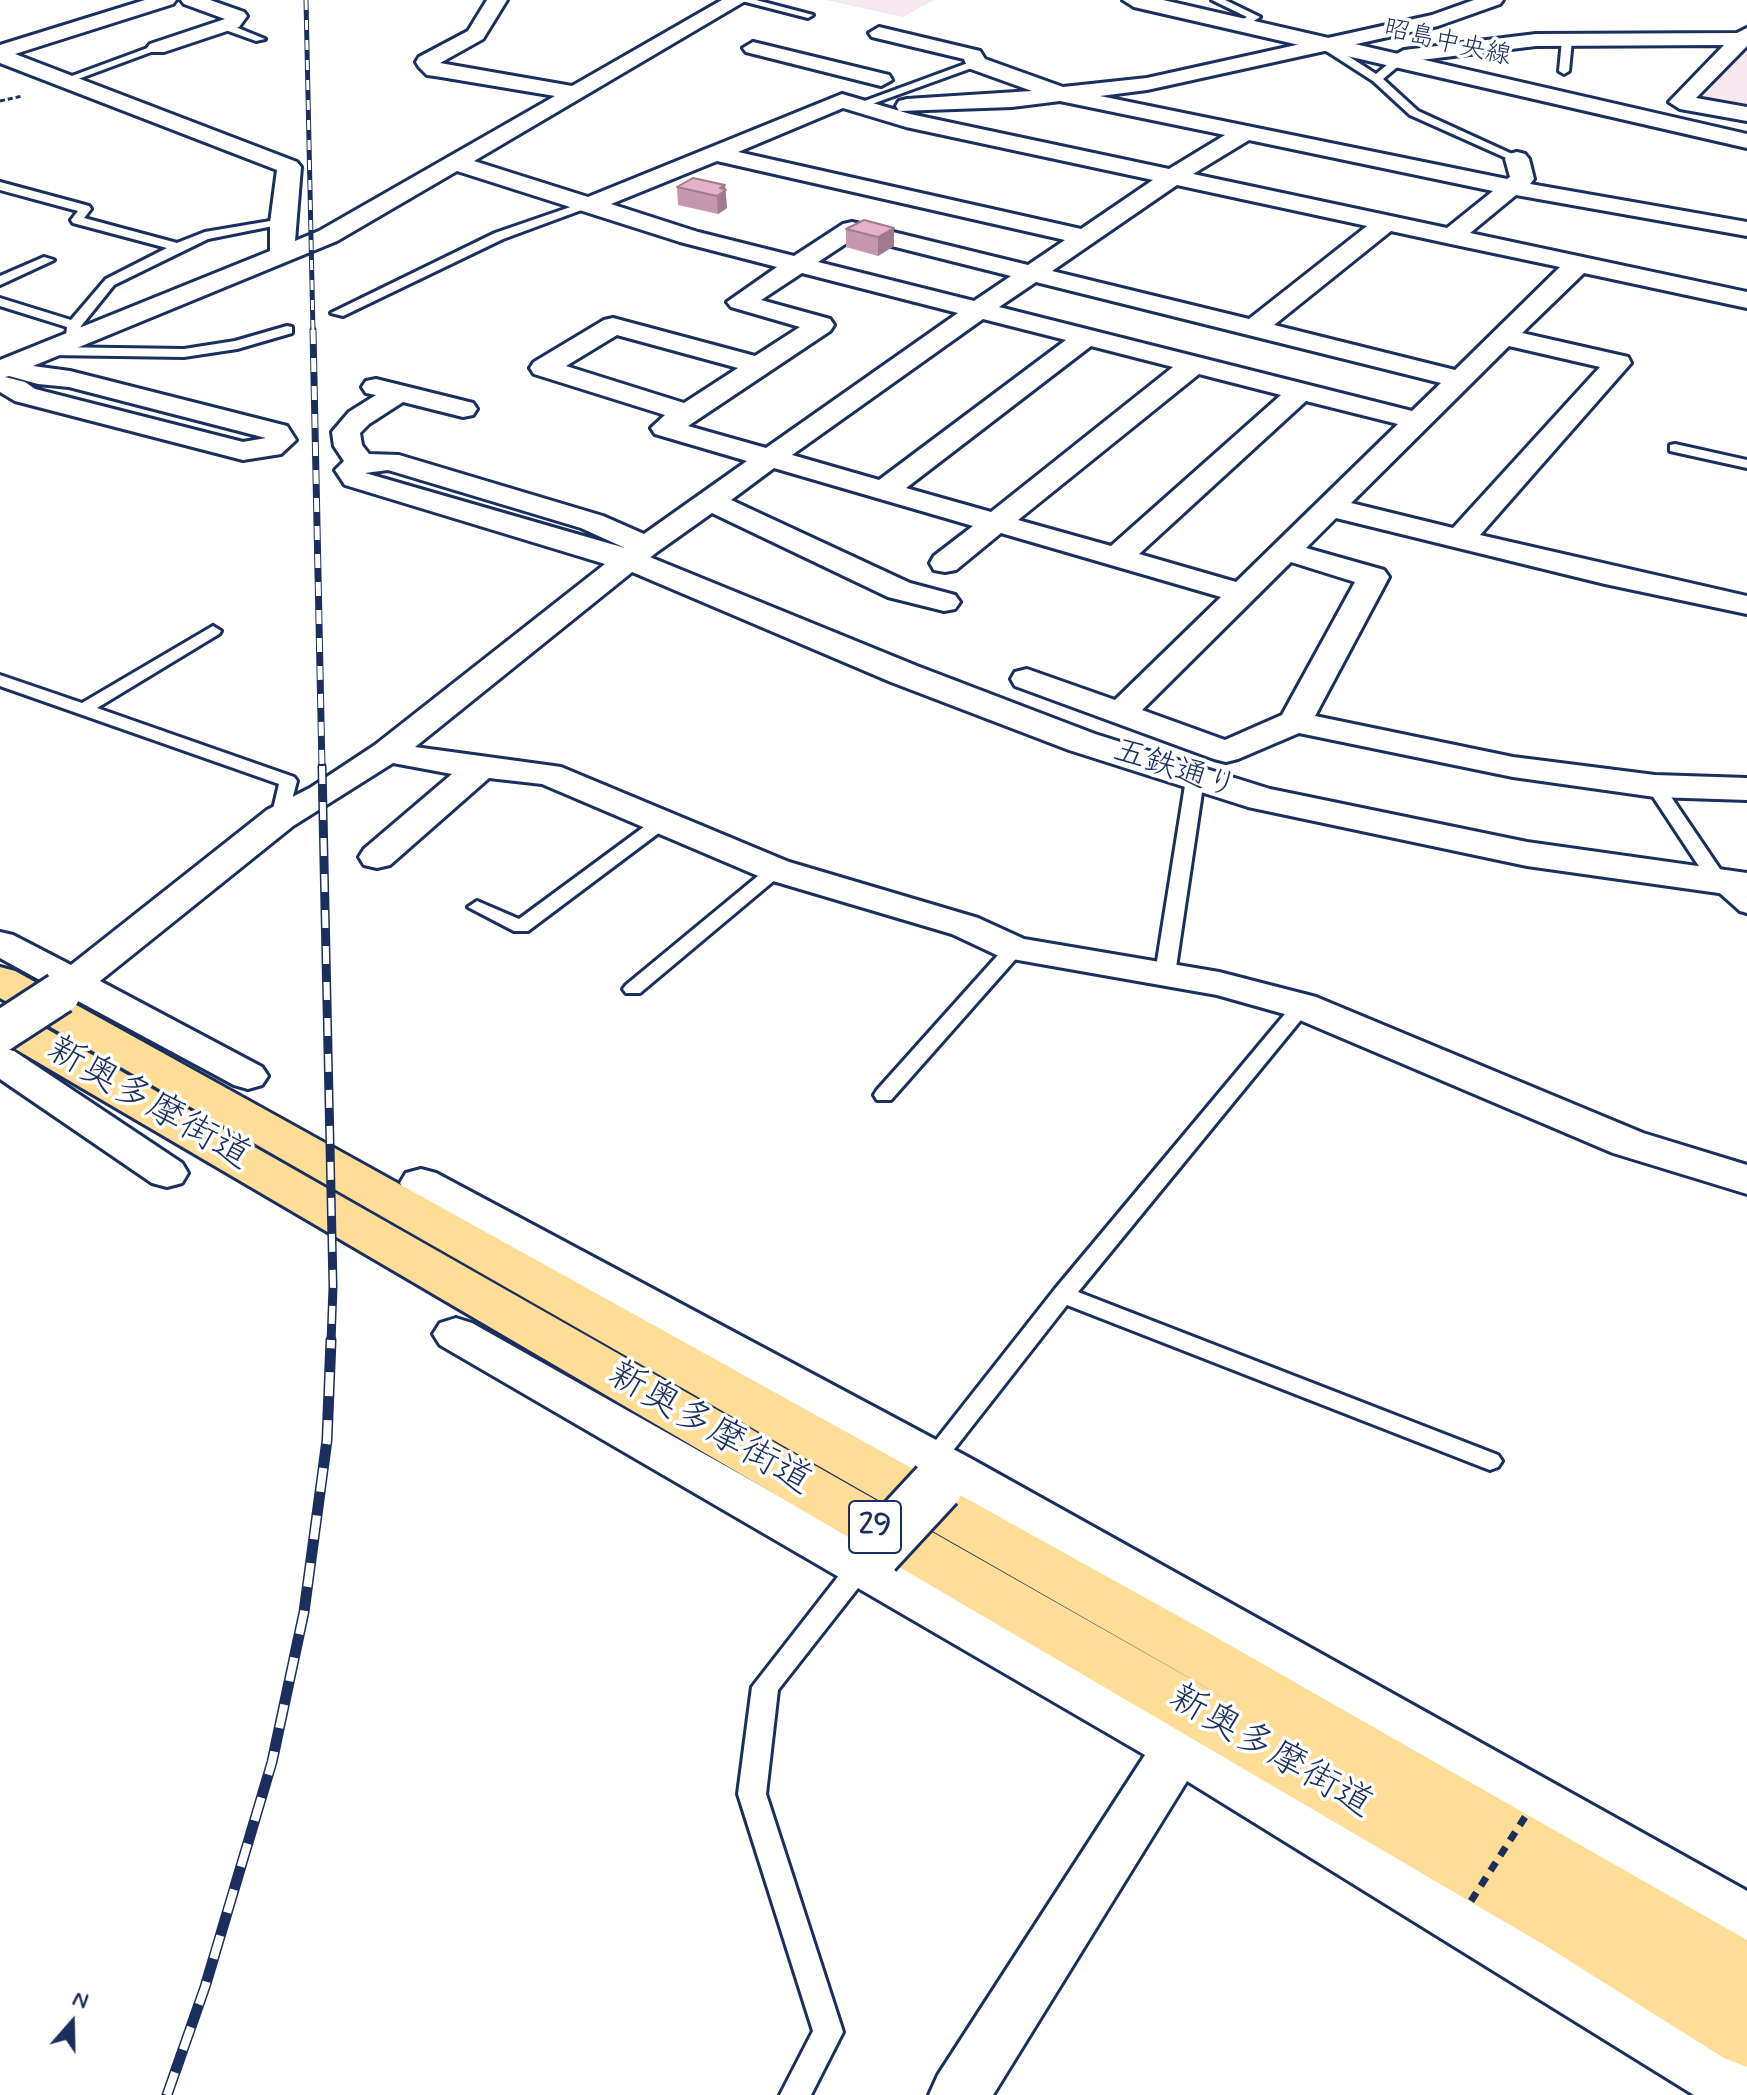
<!DOCTYPE html>
<meta charset="utf-8">
<style>
body{margin:0}
#map{position:relative;width:1747px;height:2095px;overflow:hidden;background:#fff;font-family:Mynerve,sans-serif}
canvas{display:block}
.north{position:absolute;left:32px;top:1983px;width:80px;height:80px;-webkit-text-stroke:6px #fff;paint-order:stroke;rotate:20deg;font-size:22px;font-weight:700;line-height:32px;text-align:center;color:#1b2f5e}
.north::after{content:'';display:block;margin:auto;width:28px;height:36px;background:#1b2f5e;clip-path:polygon(50% 0,100% 100%,50% 72%,0 100%)}
</style>
<div id="map">
<canvas width="1747" height="2095"></canvas>
<div class="north">N</div>
</div>
<script>
const context = document.querySelector('canvas').getContext('2d');
context.lineJoin = 'round';
function paint(path, color) {
  context.fillStyle = color;
  context.fill(path, 'evenodd');
}
function toPath(rows) {
  const path = new Path2D();
  for (const r of rows) {
    path.moveTo(r[0], r[1]);
    for (let i = 2; i < r.length; i += 2) path.lineTo(r[i], r[i + 1]);
  }
  return path;
}
function strokePath(path, color, width, dash) {
  context.strokeStyle = color;
  context.lineWidth = width;
  context.lineCap = dash ? 'butt' : 'round';
  context.setLineDash(dash || []);
  context.stroke(path);
}
function label(font, color, halo, rows, align = 'center') {
  context.font = font + ' Mynerve,"Klee One",sans-serif';
  context.lineWidth = 7;
  context.setLineDash([]);
  context.textBaseline = 'middle';
  context.strokeStyle = halo;
  context.fillStyle = color;
  for (const [text, x, y, turn = 0] of rows) {
    context.save();
    context.translate(x, y);
    context.rotate((+turn || 0) * Math.PI / 180);
    context.textAlign = isNaN(turn) ? turn : align;
    if (halo) context.strokeText(text, 0, 0);
    context.fillText(text, 0, 0);
    context.restore();
  }
}
paint(toPath([
 [826,0,934,0,903,17],
 [1747,43,1747,111,1689,101]
]), '#f7e7ef');
const lane = toPath([
 [738,0,756,0,813,15,808,18,738,0],
 [1212,0,1225,0,1260,17,1244,27,1236,27,1236,23,1247,17,1212,0],
 [220,24,228,24,265,39,256,41,220,28,220,24],
 [1567,37,1572,40,1569,71,1564,74,1559,71,1562,40,1567,37],
 [1317,41,1325,41,1376,74,1400,54,1408,54,1408,58,1383,79,1418,111,1523,159,1513,161,1410,115,1373,81,1317,45,1317,41],
 [153,46,162,48,70,82,61,80,153,46],
 [976,60,981,63,980,65,861,108,851,106,976,60],
 [0,182,89,206,91,209,84,218,177,243,205,232,282,219,288,223,208,239,114,285,81,326,78,339,73,340,66,336,67,327,0,306,0,298,71,320,106,279,167,248,73,223,71,220,78,211,0,190,0,182],
 [585,202,595,205,503,239,343,316,331,313,495,233,585,202],
 [44,257,54,260,0,285,0,276,44,257],
 [287,326,292,327,292,333,237,349,184,357,50,355,43,351,50,347,184,349,235,341,287,326],
 [1675,444,1747,460,1747,468,1670,451,1670,445,1675,444],
 [213,626,221,631,219,634,97,708,294,777,297,781,286,822,274,822,271,818,279,784,0,686,0,675,82,703,213,626],
 [1195,774,1204,779,1175,974,1165,980,1155,974,1186,779,1195,774],
 [1655,781,1661,782,1726,878,1747,897,1747,913,1740,911,1712,886,1646,786,1655,781],
 [662,817,671,822,668,826,528,931,514,931,468,907,477,901,519,919,656,818,662,817],
 [776,865,785,870,782,874,640,993,626,993,623,989,626,985,770,866,776,865],
 [1014,943,1024,949,1021,953,891,1100,877,1100,874,1095,877,1090,1007,945,1014,943],
 [1302,1000,1312,1006,1309,1010,1078,1292,1498,1455,1502,1461,1498,1467,1490,1470,1482,1467,1067,1305,941,1466,933,1469,925,1466,921,1460,925,1454,1055,1289,1295,1002,1302,1000],
 [860,1557,869,1560,872,1567,869,1574,778,1690,766,1794,843,2032,811,2095,780,2095,813,2031,738,1794,752,1687,851,1560,860,1557]
]);
const street = toPath([
 [145,0,176,0,173,4,15,54,297,162,301,167,295,241,319,231,555,96,435,76,427,75,419,67,416,62,419,57,468,31,487,0,507,0,483,39,440,63,572,86,722,0,747,0,474,161,588,197,842,94,910,114,1169,169,1225,135,1060,101,1012,107,899,111,896,106,899,101,907,99,1032,91,968,68,964,59,872,37,869,33,879,27,980,51,985,59,1063,87,1147,78,1432,15,1474,0,1503,0,1500,4,1438,26,1147,90,1100,96,1507,179,1510,177,1505,159,1509,154,1517,152,1525,154,1529,159,1534,179,1530,184,1747,222,1747,236,1516,195,1470,233,1747,292,1747,308,1584,273,1522,333,1628,357,1631,363,1480,535,1747,596,1747,614,1605,584,1336,518,1306,548,1384,570,1389,577,1315,716,1513,757,1655,775,1747,778,1747,800,1655,797,1513,777,1299,733,1238,759,1226,762,1214,759,1015,686,1011,679,1015,672,1027,669,1115,700,1221,597,1001,533,956,570,945,572,934,570,930,563,934,556,973,526,774,468,731,500,910,583,955,595,960,602,955,609,944,611,888,597,712,513,657,552,415,747,561,767,789,862,978,918,1024,939,1219,972,1316,997,1643,1133,1747,1165,1747,1194,1613,1153,1288,1015,1217,995,1001,957,952,934,763,878,542,784,489,778,390,865,377,868,364,865,359,857,364,849,452,774,393,763,293,826,100,981,262,1067,268,1076,262,1085,248,1089,234,1085,76,1000,60,1005,46,1001,41,993,47,984,0,958,0,932,13,935,71,965,267,810,310,788,375,745,605,564,345,485,335,470,344,461,334,446,332,432,349,412,376,395,366,393,362,387,366,381,376,379,473,403,477,409,473,415,463,417,403,402,369,424,360,433,362,445,369,454,399,455,603,516,644,534,747,461,655,434,651,428,665,415,534,374,530,368,534,362,604,320,613,318,755,356,800,327,731,307,727,302,777,267,680,242,457,171,337,241,33,366,70,371,287,426,296,440,281,454,243,460,15,401,0,392,0,360,270,251,270,223,277,170,0,63,0,45,145,0],
 [843,108,906,127,1153,180,1081,229,738,152,843,108],
 [1249,140,1493,191,1447,228,1193,174,1249,140],
 [717,161,1065,240,1028,265,852,222,843,224,794,256,698,232,611,204,717,161],
 [1177,185,1367,226,1249,319,1052,271,1177,185],
 [1391,231,1451,244,1560,267,1455,370,1274,325,1391,231],
 [856,237,1011,276,974,301,818,262,856,237],
 [802,273,958,313,766,448,688,426,830,331,834,325,830,319,761,300,802,273],
 [1036,282,1441,383,1412,411,999,307,1036,282],
 [983,319,1066,340,879,480,792,455,983,319],
 [617,335,738,368,684,403,566,366,617,335],
 [1091,346,1173,367,991,512,906,488,1091,346],
 [1509,346,1600,367,1453,528,1351,503,1509,346],
 [1199,374,1281,395,1111,546,1018,520,1199,374],
 [9,376,38,384,69,387,266,438,243,442,35,389,25,382,5,377,9,376],
 [1306,401,1398,424,1236,582,1139,554,1306,401],
 [388,470,581,528,625,548,365,473,388,470],
 [1291,562,1355,582,1282,715,1225,740,1142,710,1291,562],
 [181,0,210,0,244,12,247,16,239,27,164,52,150,52,147,48,150,44,225,19,184,4,181,0],
 [1747,28,1747,46,1696,98,1747,107,1747,121,1680,109,1669,102,1724,45,1536,46,1404,62,1393,56,1404,50,1536,34,1737,33,1747,28],
 [753,42,889,75,892,80,881,86,746,52,743,48,753,42],
 [0,1047,14,1051,182,1163,188,1173,182,1183,167,1187,152,1183,0,1079,0,1047],
 [421,1169,436,1173,968,1457,1747,1891,1747,1945,1727,1938,1517,1814,934,1483,406,1193,400,1183,406,1173,421,1169],
 [456,1318,472,1323,1198,1732,1648,2000,1747,2062,1747,2095,1694,2095,1187,1781,993,2095,929,2095,938,2075,1145,1755,440,1345,433,1334,440,1323,456,1318]
]);
const secondary = toPath([
 [1123,0,1163,0,1747,134,1747,148,1134,7,1123,0],
 [630,549,917,666,1095,734,1270,789,1527,842,1747,873,1747,897,1527,866,1248,807,1069,750,891,682,618,566,613,559,618,552,630,549]
]);
const primary = toPath([
 [0,967,15,971,1198,1627,1747,1940,1747,2067,1724,2058,1546,1946,0,1040,0,1008,15,1011,1235,1704,0,998,0,967]
]);
strokePath(lane, '#1b2f5e', 6);
strokePath(street, '#1b2f5e', 6);
strokePath(secondary, '#1b2f5e', 6);
strokePath(primary, '#1b2f5e', 6);
strokePath(toPath([
 [0,101,22,96]
]), '#1b2f5e', 3, [5, 3]);
paint(lane, '#fff');
paint(street, '#fff');
paint(secondary, '#fff');
paint(primary, '#fedd96');
const railFar3 = toPath([
 [306,0,313,332]
]);
const railFar2 = toPath([
 [313,330,322,768]
]);
const railFar1 = toPath([
 [322,766,333,1287,331,1342]
]);
const rail = toPath([
 [167,2095,205,1987,272,1762,304,1612,327,1440,331,1340]
]);
strokePath(railFar3, '#1b2f5e', 5);
strokePath(railFar2, '#1b2f5e', 7);
strokePath(railFar1, '#1b2f5e', 9);
strokePath(rail, '#1b2f5e', 11);
strokePath(railFar3, '#fff', 3, [10]);
strokePath(railFar2, '#fff', 5, [14]);
strokePath(railFar1, '#fff', 6, [18]);
strokePath(rail, '#fff', 8, [24]);
const streetBridgeFar1 = toPath([
 [0,1032,60,993]
]);
const streetBridge = toPath([
 [875,1552,937,1485]
]);
strokePath(streetBridgeFar1, '#1b2f5e', 46, []);
strokePath(streetBridge, '#1b2f5e', 58, []);
strokePath(toPath([
 [1471,1901,1525,1817]
]), '#1b2f5e', 7, [10, 8]);
strokePath(streetBridgeFar1, '#fff', 40);
strokePath(streetBridge, '#fff', 52);
paint(toPath([
 [725,185,727,208,718,214,678,205,677,187],
 [864,220,894,246,878,256,846,247,846,229]
]), '#c597ae');
paint(toPath([
 [725,185,727,208,718,214,717,196,720,188],
 [894,228,894,246,878,256,878,237]
]), '#a07b8d');
const building = toPath([
 [693,178,725,185,720,188,726,190,717,196,677,187,693,178],
 [864,220,894,228,878,237,846,229,864,220]
]);
paint(building, '#e5b0ca');
strokePath(building, '#a07b8d', 2);
label('26px', '#1b2f5e', '#fff', [
 ["昭島中央線",1447,44,13]
]);
for (const [x, y, w] of [
 [875,1527,52]
]) {
  const box = new Path2D();
  box.roundRect(x - w / 2, y - 26, w, 52, 6);
  context.fillStyle = '#fff';
  context.fill(box);
  strokePath(box, '#1b2f5e', 2);
}
label('bold 30px', '#1b2f5e', null, [
 ["29",875,1527]
]);
label('32px', '#1b2f5e', '#fff', [
 ["五鉄通り",1175,771,18]
]);
label('38px', '#1b2f5e', '#fff', [
 ["新奥多摩街道",148,1105,30],
 ["新奥多摩街道",709,1430,30],
 ["新奥多摩街道",1270,1753,30]
]);
</script>
